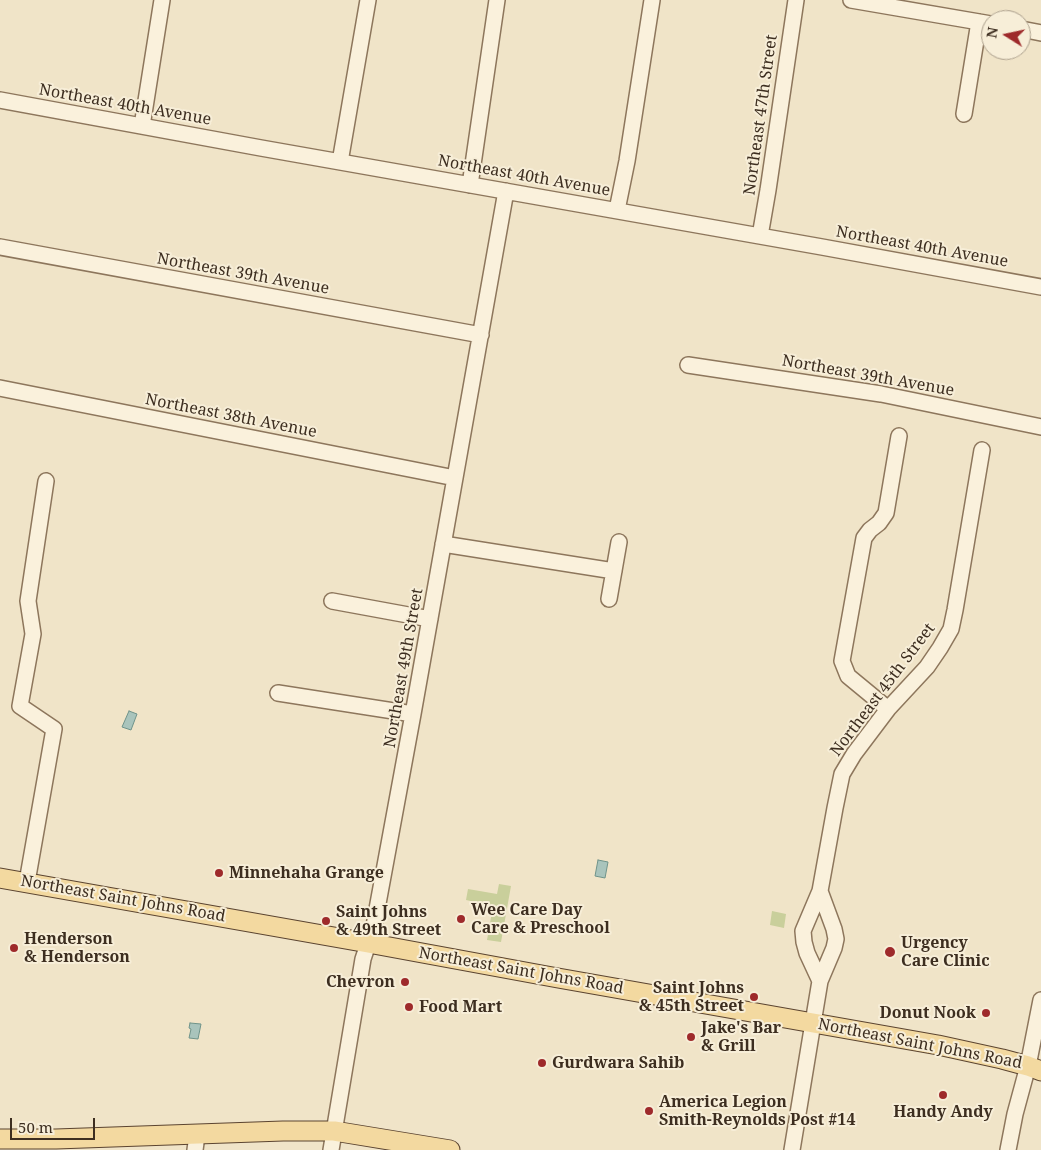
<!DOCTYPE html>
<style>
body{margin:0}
#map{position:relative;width:1041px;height:1150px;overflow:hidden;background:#f0e4c8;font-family:"Noto Serif",serif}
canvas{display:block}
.north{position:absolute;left:981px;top:10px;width:50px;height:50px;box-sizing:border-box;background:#f7eed8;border:1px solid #ada18e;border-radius:50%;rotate:280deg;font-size:14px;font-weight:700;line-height:20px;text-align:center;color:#3d2e20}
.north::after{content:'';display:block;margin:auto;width:18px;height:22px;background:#9e2a2b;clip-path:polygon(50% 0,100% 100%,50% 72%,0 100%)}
.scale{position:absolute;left:10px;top:1118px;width:85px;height:22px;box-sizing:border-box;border:2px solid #3d2e20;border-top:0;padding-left:6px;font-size:15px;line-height:18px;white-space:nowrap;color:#3d2e20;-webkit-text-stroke:4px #f7eed8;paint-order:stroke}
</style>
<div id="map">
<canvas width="1041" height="1150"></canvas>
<div class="north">N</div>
<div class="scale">50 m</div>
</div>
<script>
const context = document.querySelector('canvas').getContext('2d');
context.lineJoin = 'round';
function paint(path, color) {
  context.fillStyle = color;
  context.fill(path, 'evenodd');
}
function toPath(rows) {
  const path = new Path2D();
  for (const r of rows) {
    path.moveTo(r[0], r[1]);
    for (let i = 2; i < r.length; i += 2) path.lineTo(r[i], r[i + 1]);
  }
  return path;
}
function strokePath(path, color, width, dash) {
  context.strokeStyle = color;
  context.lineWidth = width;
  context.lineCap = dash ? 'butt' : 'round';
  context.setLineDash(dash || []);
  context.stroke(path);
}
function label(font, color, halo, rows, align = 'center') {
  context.font = font + ' "Noto Serif",serif';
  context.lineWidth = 4;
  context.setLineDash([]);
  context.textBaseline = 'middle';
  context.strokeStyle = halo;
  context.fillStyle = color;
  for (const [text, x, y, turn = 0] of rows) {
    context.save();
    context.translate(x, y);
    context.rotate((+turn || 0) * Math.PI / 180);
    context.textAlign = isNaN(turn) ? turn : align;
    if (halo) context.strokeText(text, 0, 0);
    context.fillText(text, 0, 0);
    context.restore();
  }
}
paint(toPath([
 [499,884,511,886,501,942,487,940,493,906,466,900,468,889,497,894],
 [772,911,786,914,784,928,770,925]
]), '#c9cf9b');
const water = toPath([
 [129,711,137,714,131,730,122,727,129,711],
 [598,860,608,862,605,878,595,876,598,860],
 [190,1023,201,1024,198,1039,189,1038,191,1029,189,1028,190,1023]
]);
paint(water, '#a9c4bc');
strokePath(water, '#6f938a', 1);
const minor = toPath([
 [851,0,991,24],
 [1021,29,1041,33],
 [0,100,261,148,822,247,1041,287],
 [964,114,979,22],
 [142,126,162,0],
 [340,162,368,0],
 [470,185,497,0],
 [617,210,627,161,652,0],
 [760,236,768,190,796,0],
 [0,247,481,335],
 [688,365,881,394,1041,427],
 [0,388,455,478],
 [443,544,614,571],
 [609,599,619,542],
 [332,601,430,619],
 [278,693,413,714],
 [888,709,848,676,842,661,864,538,870,530,879,523,886,513,899,436],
 [27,882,54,729,20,706,33,634,28,601,46,481],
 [820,981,807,953,804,942,803,931,820,891,835,808,842,774,854,754,888,709,927,667,940,648,951,629,955,610,982,450],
 [195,1150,197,1135],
 [331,1150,363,959,374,926,377,909,413,714,506,191],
 [792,1150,813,1023,820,981,834,948,836,939,834,929,820,891],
 [1008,1150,1015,1114,1028,1066,1041,1000]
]);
const major = toPath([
 [0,878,368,943,558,978,938,1045,1002,1059,1028,1066,1041,1071],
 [0,1139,56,1139,283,1131,334,1131,450,1150]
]);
strokePath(minor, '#8d765c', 18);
strokePath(major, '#5b4430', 21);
strokePath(minor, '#faf1dc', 15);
strokePath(major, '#f3d9a0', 19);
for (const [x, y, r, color] of [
 [219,873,5,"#9e2a2b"],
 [461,919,5,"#9e2a2b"],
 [326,921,5,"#9e2a2b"],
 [14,948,5,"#9e2a2b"],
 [890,952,6,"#9e2a2b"],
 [405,982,5,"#9e2a2b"],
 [754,997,5,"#9e2a2b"],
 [409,1007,5,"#9e2a2b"],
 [986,1013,5,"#9e2a2b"],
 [691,1037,5,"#9e2a2b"],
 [542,1063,5,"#9e2a2b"],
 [943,1095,5,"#9e2a2b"],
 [649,1111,5,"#9e2a2b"]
]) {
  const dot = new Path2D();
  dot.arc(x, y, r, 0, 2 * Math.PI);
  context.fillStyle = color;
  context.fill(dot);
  strokePath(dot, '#f7eed8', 2);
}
label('16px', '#3d2e20', '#f7eed8', [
 ["Northeast 40th Avenue",125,105,10],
 ["Northeast 47th Street",761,115,-82],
 ["Northeast 40th Avenue",524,176,10],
 ["Northeast 40th Avenue",922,247,10],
 ["Northeast 39th Avenue",243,274,10],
 ["Northeast 39th Avenue",868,376,10],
 ["Northeast 38th Avenue",231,416,11],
 ["Northeast 49th Street",404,668,-80],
 ["Northeast 45th Street",883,690,-53],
 ["Northeast Saint Johns Road",123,899,10],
 ["Northeast Saint Johns Road",521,971,10],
 ["Northeast Saint Johns Road",920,1044,11]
]);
label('bold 16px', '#3d2e20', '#f7eed8', [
 ["Minnehaha Grange",229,873],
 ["Wee Care Day",471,910],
 ["Care & Preschool",471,928],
 ["Saint Johns",336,912],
 ["& 49th Street",336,930],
 ["Henderson",24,939],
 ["& Henderson",24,957],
 ["Urgency",901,943],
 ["Care Clinic",901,961],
 ["Chevron",395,982,"right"],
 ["Saint Johns",744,988,"right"],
 ["& 45th Street",744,1006,"right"],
 ["Food Mart",419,1007],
 ["Donut Nook",976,1013,"right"],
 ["Jake's Bar",701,1028],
 ["& Grill",701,1046],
 ["Gurdwara Sahib",552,1063],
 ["America Legion",659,1102],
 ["Smith-Reynolds Post #14",659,1120],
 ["Handy Andy",943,1112,"center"]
], 'left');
</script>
